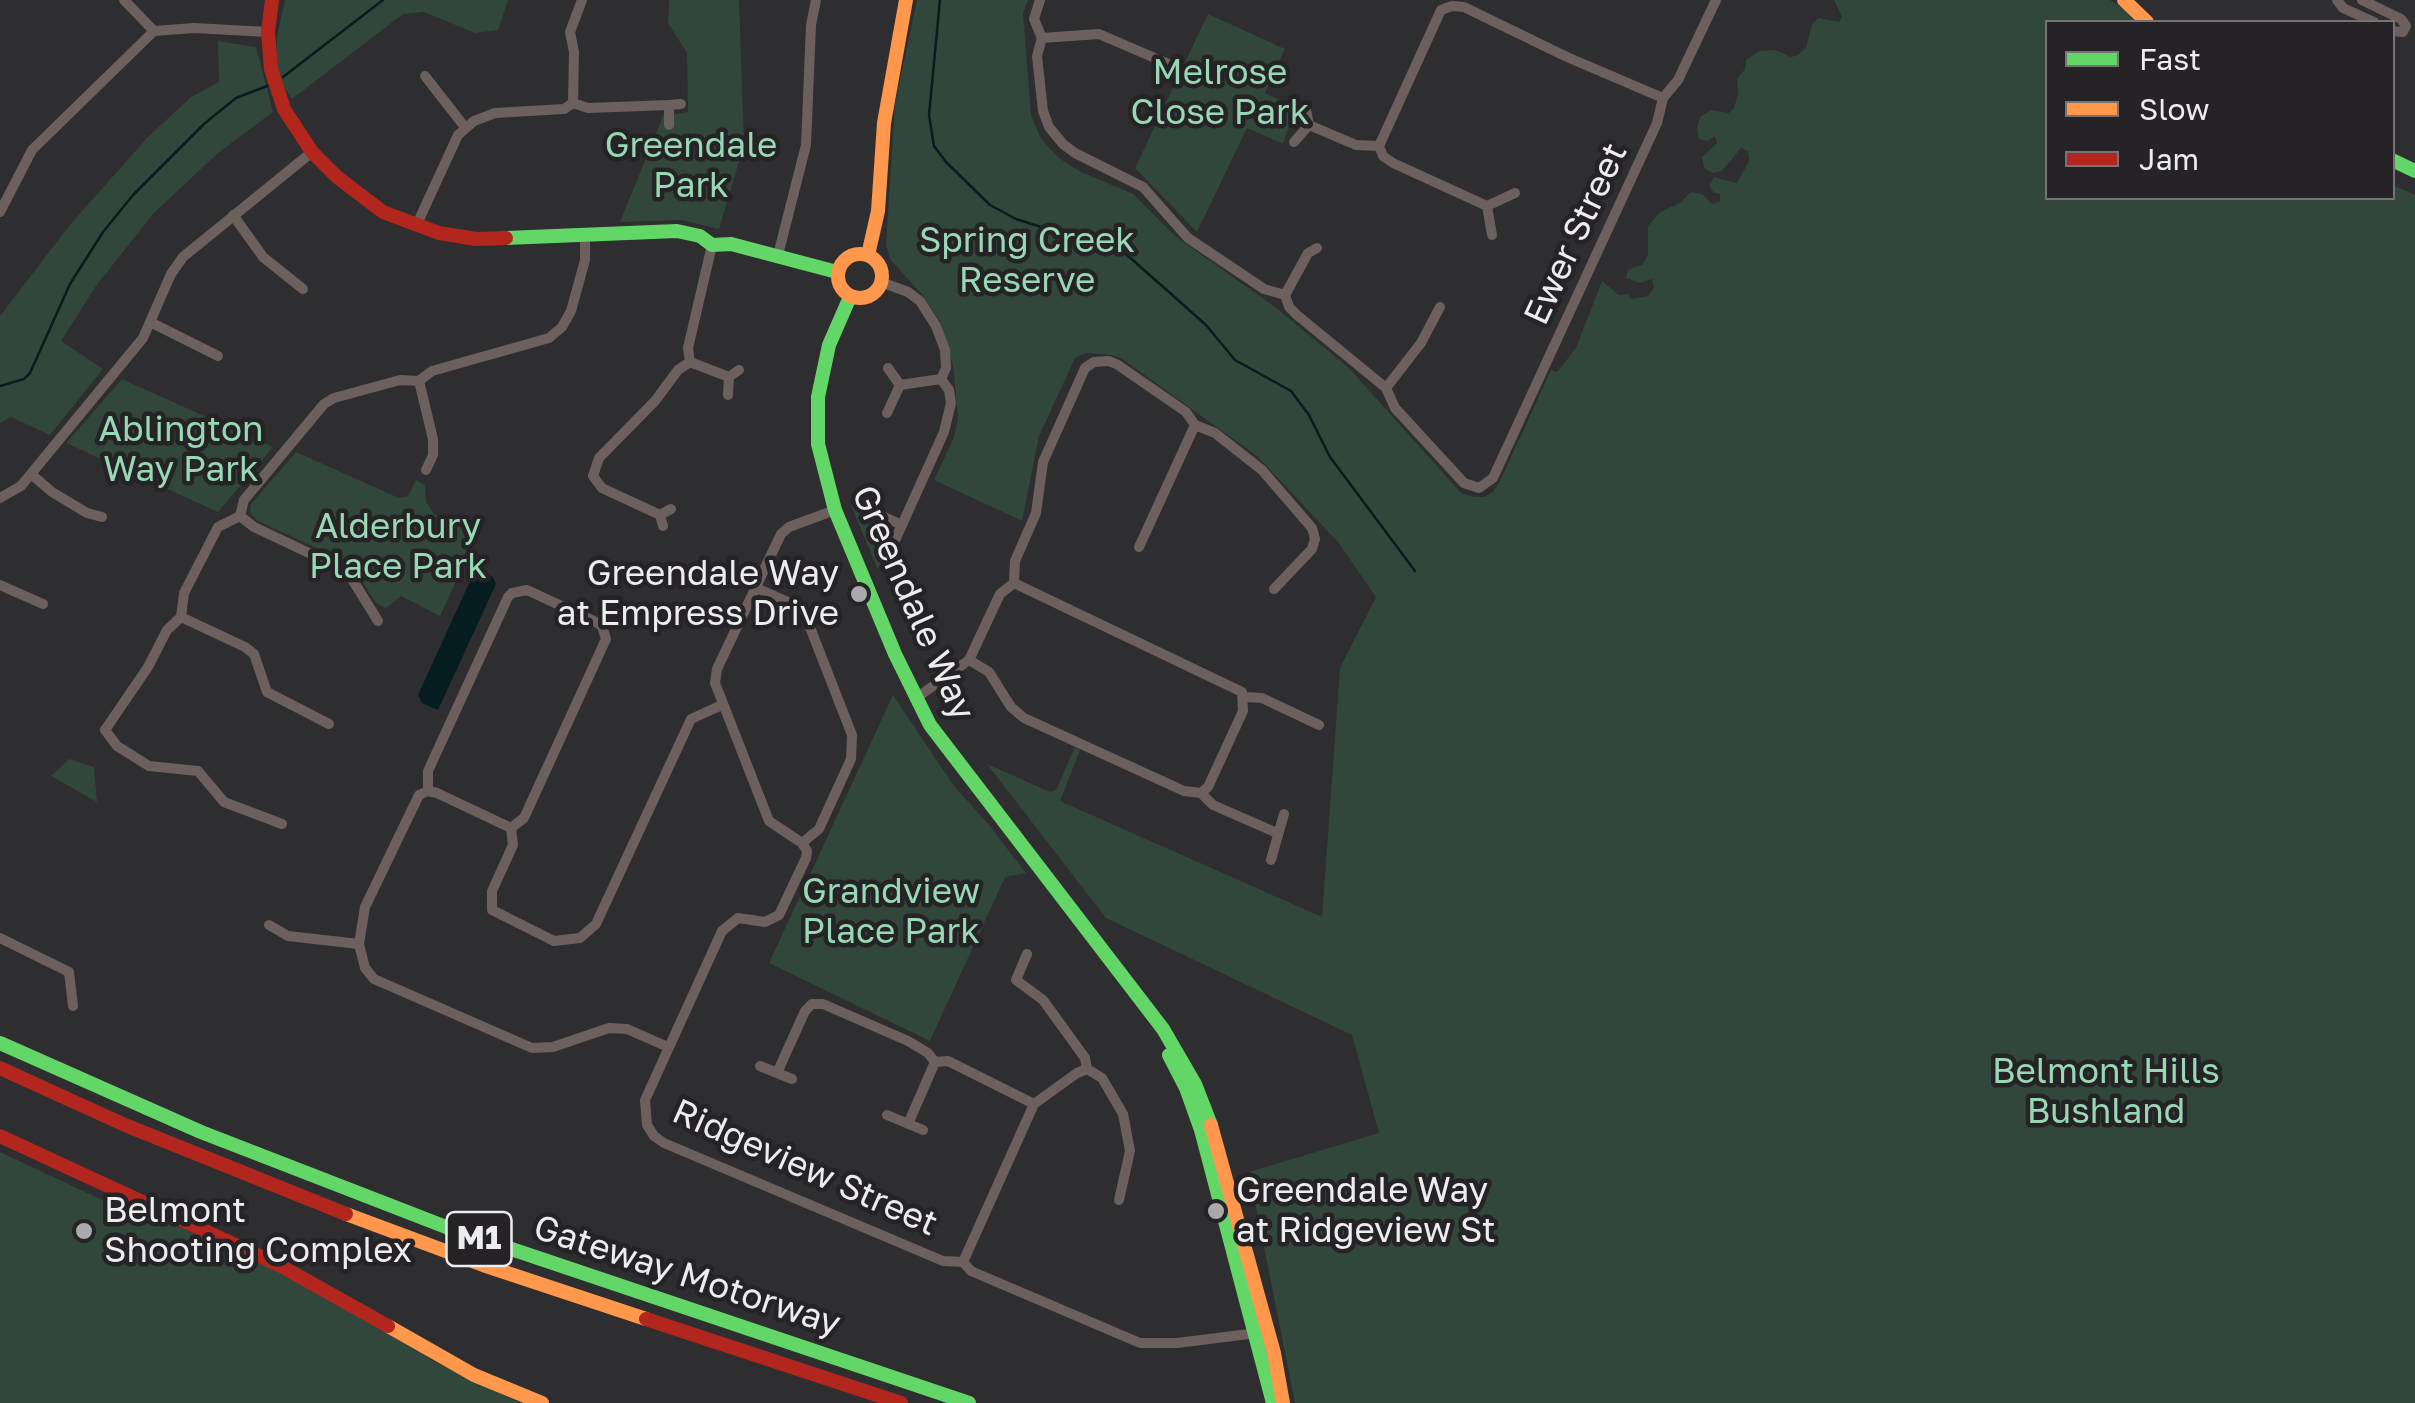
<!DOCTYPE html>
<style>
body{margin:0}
#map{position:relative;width:2415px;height:1403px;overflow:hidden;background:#2e2d2f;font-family:"Golos Text",sans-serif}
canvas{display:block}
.legend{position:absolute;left:2045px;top:20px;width:350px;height:180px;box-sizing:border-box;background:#252326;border:2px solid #757376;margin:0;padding:12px 18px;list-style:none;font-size:30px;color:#edecef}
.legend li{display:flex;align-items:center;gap:20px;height:50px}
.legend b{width:50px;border:2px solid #757376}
</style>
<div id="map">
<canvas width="2415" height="1403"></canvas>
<ul class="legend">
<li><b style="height:12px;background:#63d668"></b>Fast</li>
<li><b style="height:12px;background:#ff974d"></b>Slow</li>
<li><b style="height:12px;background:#b3261e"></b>Jam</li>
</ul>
</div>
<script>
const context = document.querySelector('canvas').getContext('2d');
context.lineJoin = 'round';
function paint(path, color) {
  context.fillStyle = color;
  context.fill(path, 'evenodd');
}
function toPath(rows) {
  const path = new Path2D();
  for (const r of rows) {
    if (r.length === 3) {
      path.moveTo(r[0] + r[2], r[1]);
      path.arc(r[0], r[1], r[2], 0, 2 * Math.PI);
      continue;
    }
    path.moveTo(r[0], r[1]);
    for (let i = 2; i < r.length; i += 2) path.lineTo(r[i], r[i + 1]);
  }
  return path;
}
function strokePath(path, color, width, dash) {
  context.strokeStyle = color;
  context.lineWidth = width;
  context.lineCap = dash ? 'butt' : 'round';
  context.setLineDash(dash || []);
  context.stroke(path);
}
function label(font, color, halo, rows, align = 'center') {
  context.font = font + ' "Golos Text",sans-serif';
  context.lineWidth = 9;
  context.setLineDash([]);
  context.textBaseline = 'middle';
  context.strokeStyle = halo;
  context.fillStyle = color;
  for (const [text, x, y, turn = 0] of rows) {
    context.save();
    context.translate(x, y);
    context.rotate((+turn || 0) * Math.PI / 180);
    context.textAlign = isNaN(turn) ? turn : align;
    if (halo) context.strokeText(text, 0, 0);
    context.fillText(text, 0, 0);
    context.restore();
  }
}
paint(toPath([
 [285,0,508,0,498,30,475,33,424,12,403,14,292,99,281,83,276,65,277,37],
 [669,0,739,0,744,144,719,229,682,220,620,222,663,116,688,112,687,53,668,23],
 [917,0,1028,0,1023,13,1031,115,1041,139,1059,158,1079,171,1133,194,1175,236,1275,307,1349,368,1461,493,1473,497,1484,497,1493,492,1500,481,1551,370,1557,372,1576,348,1602,281,1619,295,1628,294,1631,299,1648,296,1654,288,1652,279,1640,283,1626,278,1628,270,1643,264,1648,254,1648,226,1660,212,1680,203,1691,192,1702,194,1712,204,1720,201,1720,194,1714,193,1709,186,1714,177,1736,183,1741,176,1749,161,1748,151,1741,148,1722,171,1713,173,1704,168,1702,157,1717,143,1715,136,1707,141,1699,139,1697,129,1700,117,1711,110,1729,113,1734,108,1738,94,1737,79,1745,69,1746,60,1759,51,1775,50,1791,57,1798,55,1806,48,1812,25,1818,18,1839,22,1842,17,1834,0,2110,0,2123,8,2138,22,2048,22,2048,198,2392,198,2393,185,2415,195,2415,1403,1295,1403,1249,1172,1379,1133,1352,1035,1106,918,987,764,1050,792,1056,790,1075,747,1080,750,1060,801,1322,917,1340,668,1376,597,1338,542,1257,456,1121,358,1111,355,1086,353,1075,358,1039,436,1022,521,934,480,954,437,958,417,953,365,941,323,923,296,890,259,886,245,895,104],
 [1208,14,1285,49,1265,93,1295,108,1283,144,1247,128,1197,232,1135,168],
 [218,41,256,47,273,112,218,153,154,213,96,286,61,341,103,369,50,435,11,417,0,423,0,316,69,226,147,138,191,97,219,82],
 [122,379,273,447,218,512,66,443],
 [296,452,399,498,408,496,416,480,425,485,426,502,434,514,477,536,440,616,401,596,386,608,376,603,356,571,338,558,258,521,250,513,251,504],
 [851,505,893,528,878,570],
 [893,695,954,786,989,825,1026,873,1005,877,930,1041,769,963],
 [69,759,94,767,97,802,51,776],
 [0,1152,147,1221,152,1214,272,1269,328,1297,435,1362,521,1403,0,1403]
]), '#31473b');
paint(toPath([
 [485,573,493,577,496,584,438,710,422,703,418,695,471,579]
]), '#061d1f');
strokePath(toPath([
 [940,0,929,115,934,146,946,162,990,205,1016,219,1126,254,1206,325,1235,360,1291,391,1309,415,1330,457,1415,571],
 [283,77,383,0],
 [0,386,24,379,30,373,70,284,103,232,133,195,204,124,236,98,267,86]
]), '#061d1f', 2.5);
strokePath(toPath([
 [124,0,154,31],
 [1040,0,1034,19,1042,38,1037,56,1043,111,1049,127,1063,144,1075,153,1143,187,1188,238,1264,289,1285,295,1289,307,1297,315,1386,388,1395,408,1464,483,1479,488,1493,478,1657,123,1663,98,1678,80,1716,0],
 [2337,0,2343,8,2374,22],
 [2362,0,2401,19,2406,26,2403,32,2392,31],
 [1042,38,1099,34,1178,68],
 [425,76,464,126],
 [573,103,574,52,570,32,582,0],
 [669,125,669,105,681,104],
 [1309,125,1356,145,1379,146],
 [1294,142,1309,125,1306,110],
 [1487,206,1393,163,1383,156,1379,146,1441,10,1452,6,1464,7,1567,57,1663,98],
 [0,212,32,150,154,31,194,28,268,32],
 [233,215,263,257,303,289],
 [417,224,458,135,474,121,495,113,564,109,573,103,588,108,669,105],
 [1492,235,1487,206,1515,193],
 [778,255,806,145,811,25,816,0],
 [881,282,908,292,920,301,936,326,945,350,946,368,941,379,949,390,951,403,944,432,902,525],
 [1285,295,1308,253,1317,248],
 [152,323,218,356],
 [690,362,729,377],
 [419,381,433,439,433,455,426,470],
 [900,385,941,379],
 [1386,388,1421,343,1440,307],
 [728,395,729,377,739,370],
 [887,413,900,385,888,368],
 [31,474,52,492,87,513,102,517],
 [0,498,21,486,143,338,171,274,183,257,312,152],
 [835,510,789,527,781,534,717,669,715,683,769,821,802,843,807,851,806,858,779,915,765,922,738,918,722,931,645,1100,647,1125,654,1136,664,1143,943,1261,963,1262,971,1271,1140,1343,1177,1343,1257,1333],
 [660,515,602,488,593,476,599,458,655,401,678,370,690,362,688,348,712,245],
 [240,516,254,527,347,571,378,621],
 [882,516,902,525,894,542],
 [663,526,660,515,671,509],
 [1139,547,1195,425],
 [0,585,43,604],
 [754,587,797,606,806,617,852,735,851,759,819,829,802,843],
 [181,617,245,647,254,654,267,692,329,724],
 [969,660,989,672,1011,707,1024,718,1184,791,1201,793,1208,787,1243,711,1242,692,1014,583],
 [1245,697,1262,698,1319,725],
 [915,699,969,660,1000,594,1014,583,1015,561,1036,513,1043,462,1085,368,1094,362,1109,361,1118,365,1186,412,1195,425,1215,433,1262,470,1312,528,1315,539,1312,549,1274,589],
 [428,791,428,771,508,597,512,593,527,590,596,622,602,626,606,639,524,818,511,828],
 [1201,793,1213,805,1277,833],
 [282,824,224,802,198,771,149,766,117,746,105,730,148,667,167,630,181,617,184,593,218,527,240,516,244,500,324,404,334,398,400,380,419,381,432,371,549,338,562,327,571,311,585,260,585,235],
 [511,828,437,793,428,791,419,795,365,907,359,944,365,968,374,979,532,1048,553,1047,609,1028,627,1029,668,1047],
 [511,828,513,845,492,891,492,910,554,941,580,938,596,924,691,719,722,705],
 [1271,860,1284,814],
 [269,925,288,936,359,944],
 [0,938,69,972,73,1006],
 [1027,954,1016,980,1043,1000,1085,1058,1087,1069],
 [760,1066,792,1079],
 [777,1073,805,1011,812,1004,823,1004,908,1041,928,1053,935,1062,948,1061,1034,1104],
 [887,1115,923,1130],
 [908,1124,935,1062],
 [963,1262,1034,1104,1077,1073,1087,1069,1102,1078,1123,1114,1130,1151,1119,1200]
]), '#6c605f', 10);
strokePath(toPath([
 [2392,160,2415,171],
 [506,238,677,231,700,236,712,245,731,244,837,272],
 [850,297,829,345,818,397,818,444,835,510,895,654,930,725,1163,1029,1195,1084,1211,1125],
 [0,1043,201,1132,446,1227,969,1403],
 [1169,1055,1186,1088,1201,1130,1273,1403]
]), '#63d668', 14);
strokePath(toPath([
 [2124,0,2147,22],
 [860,276,22],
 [868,255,878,211,884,123,906,0],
 [1211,1125,1274,1353,1283,1403],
 [346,1214,483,1265,646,1319],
 [388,1326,474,1375,542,1403]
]), '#ff974d', 14);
strokePath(toPath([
 [272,0,268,32,271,69,284,109,312,152,337,177,383,212,439,233,476,239,506,238],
 [0,1068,125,1125,346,1214],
 [0,1136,279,1265,388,1326],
 [646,1319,901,1403]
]), '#b3261e', 14);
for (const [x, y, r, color] of [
 [859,594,10,"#aaa9ac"],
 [1216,1211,10,"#aaa9ac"],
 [84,1231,10,"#aaa9ac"]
]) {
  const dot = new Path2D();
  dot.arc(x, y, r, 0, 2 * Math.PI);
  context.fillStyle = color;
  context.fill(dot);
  strokePath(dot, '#252326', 4);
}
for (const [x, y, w] of [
 [479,1239,65]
]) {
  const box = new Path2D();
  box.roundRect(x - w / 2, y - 27, w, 54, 8);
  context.fillStyle = '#252326';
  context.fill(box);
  strokePath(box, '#edecef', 2.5);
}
label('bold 32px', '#edecef', null, [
 ["M1",479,1239]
]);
label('35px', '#98d8b4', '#252326', [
 ["Melrose",1220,73],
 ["Close Park",1220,113],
 ["Greendale",691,146],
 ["Park",691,186],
 ["Spring Creek",1027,241],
 ["Reserve",1027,281],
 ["Ablington",181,430],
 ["Way Park",181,470],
 ["Alderbury",398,527],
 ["Place Park",398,567],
 ["Grandview",891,892],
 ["Place Park",891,932],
 ["Belmont Hills",2106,1072],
 ["Bushland",2106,1112]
]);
label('35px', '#edecef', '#252326', [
 ["Ewer Street",1576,234,-65],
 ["Greendale Way",913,603,66],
 ["Ridgeview Street",805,1168,24],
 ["Gateway Motorway",687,1276,18]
]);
label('35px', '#edecef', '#252326', [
 ["Greendale Way",839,574,"right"],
 ["at Empress Drive",839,614,"right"],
 ["Greendale Way",1236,1191],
 ["at Ridgeview St",1236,1231],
 ["Belmont",104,1211],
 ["Shooting Complex",104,1251]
], 'left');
</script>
